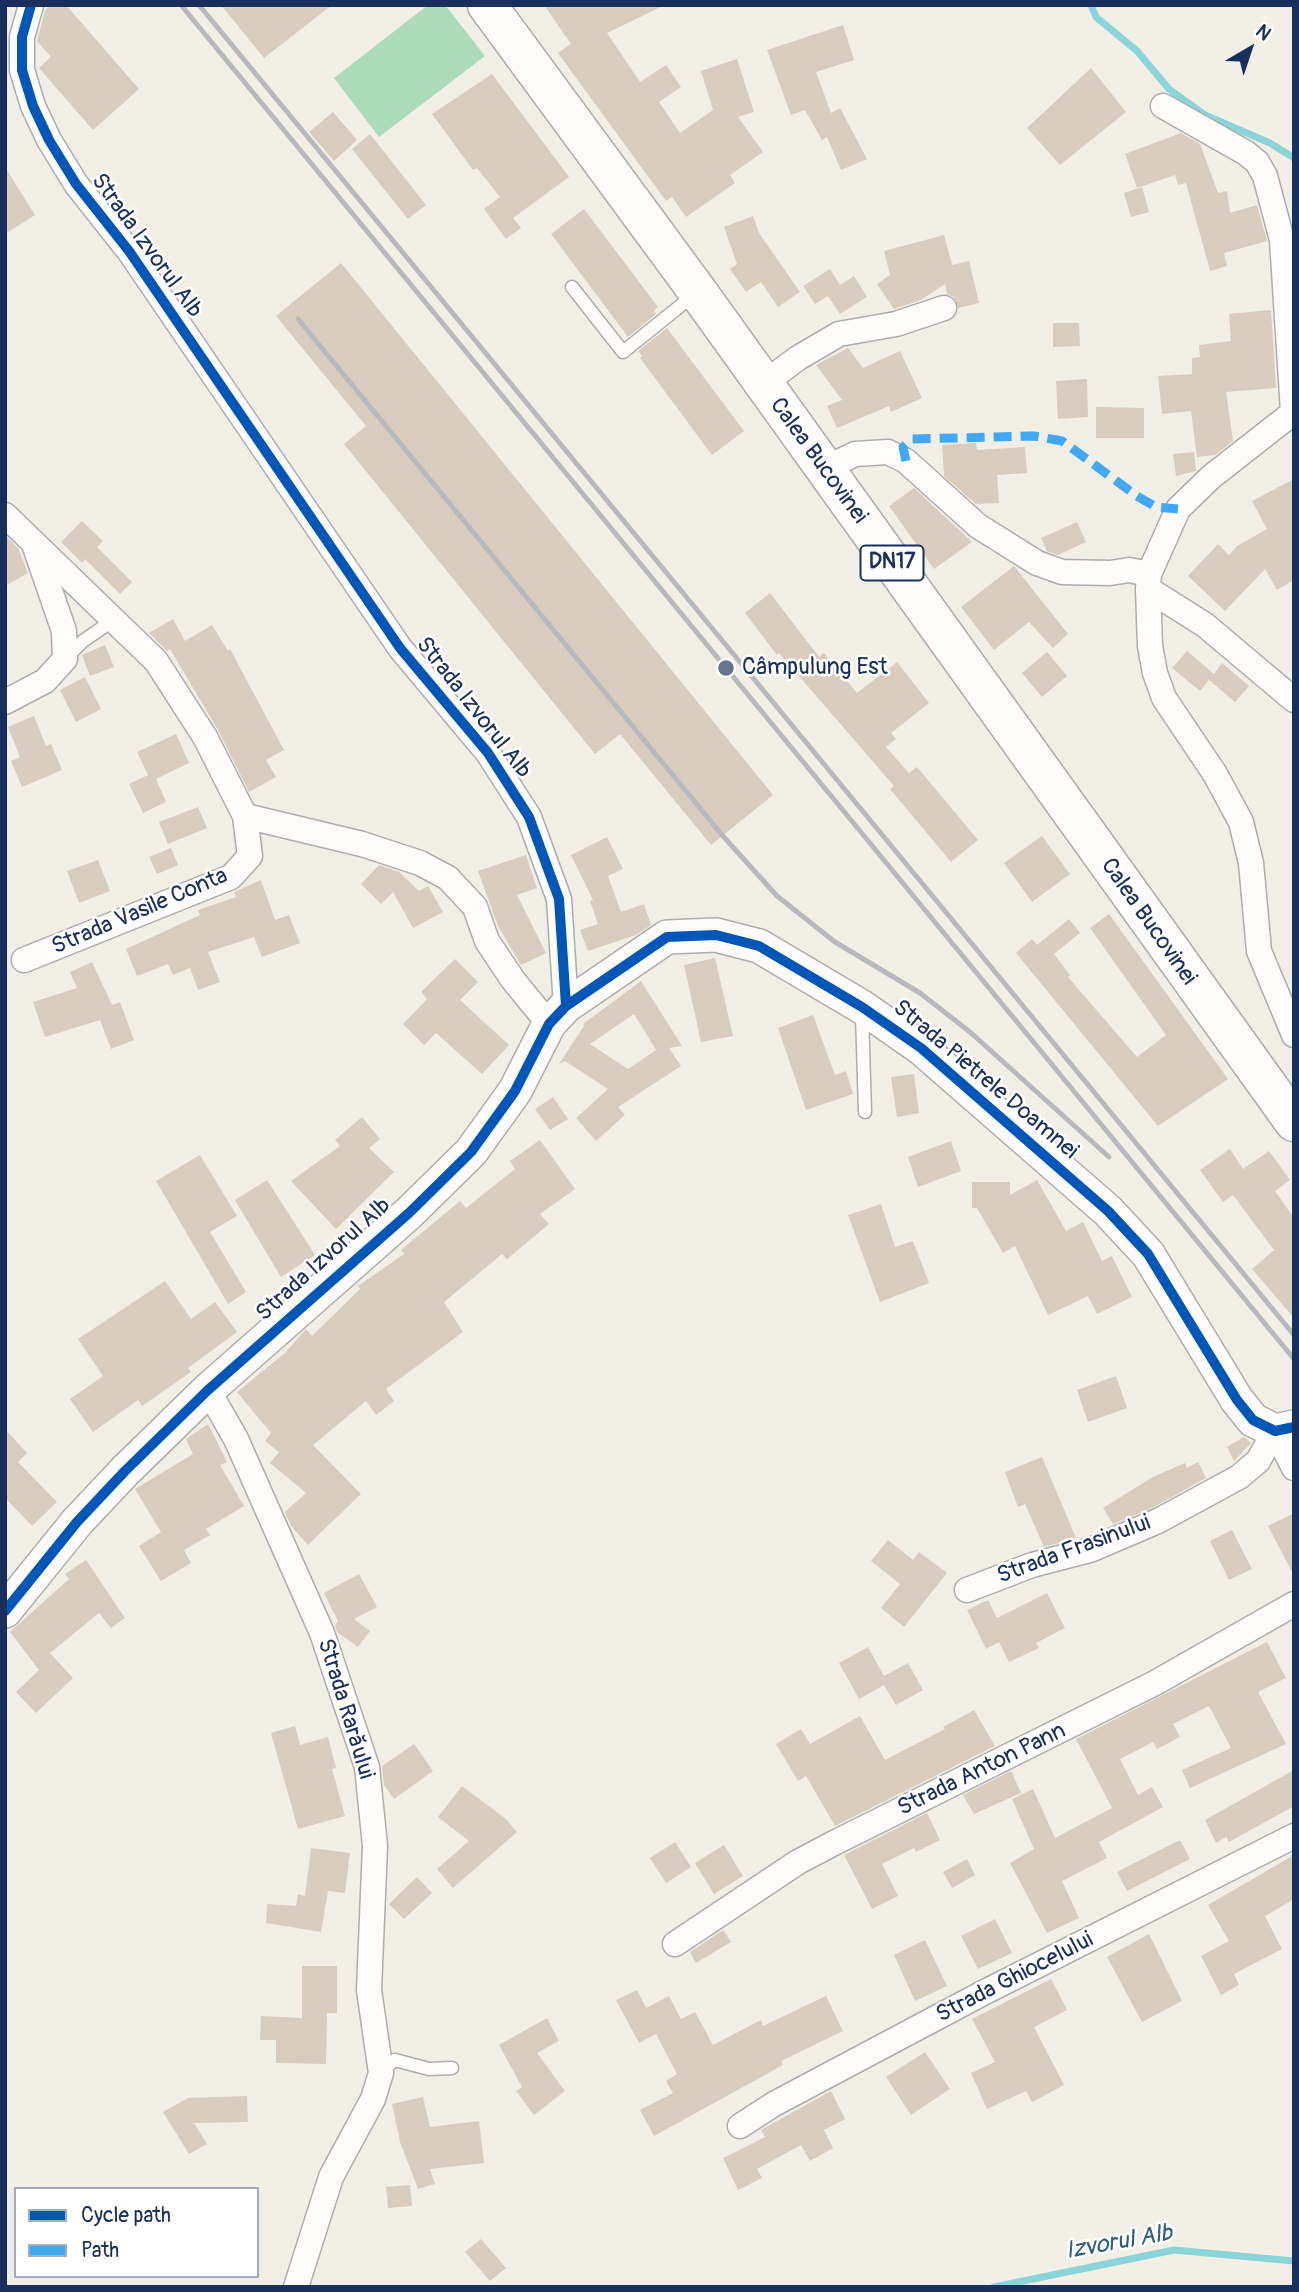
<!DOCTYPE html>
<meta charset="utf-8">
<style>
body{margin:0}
#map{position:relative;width:1299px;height:2292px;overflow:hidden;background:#f1eee6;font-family:Pangolin,sans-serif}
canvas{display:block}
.frame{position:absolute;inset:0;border:7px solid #1b2f5e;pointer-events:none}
.legend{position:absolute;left:14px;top:2187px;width:245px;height:91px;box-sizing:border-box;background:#fff;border:2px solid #a4acbf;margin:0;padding:9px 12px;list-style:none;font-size:21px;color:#1b2f5e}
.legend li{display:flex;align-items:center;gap:14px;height:35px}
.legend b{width:35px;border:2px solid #a4acbf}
.north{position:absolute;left:1215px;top:14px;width:70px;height:70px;-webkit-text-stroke:5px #fff;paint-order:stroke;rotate:39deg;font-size:19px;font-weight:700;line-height:28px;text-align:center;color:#1b2f5e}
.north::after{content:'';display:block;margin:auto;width:24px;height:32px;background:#1b2f5e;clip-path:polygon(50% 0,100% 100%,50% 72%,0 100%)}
</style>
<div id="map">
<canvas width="1299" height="2292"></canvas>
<div class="frame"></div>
<ul class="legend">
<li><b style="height:9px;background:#0057b8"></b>Cycle path</li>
<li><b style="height:9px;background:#3fa9f5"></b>Path</li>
</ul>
<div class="north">N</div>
</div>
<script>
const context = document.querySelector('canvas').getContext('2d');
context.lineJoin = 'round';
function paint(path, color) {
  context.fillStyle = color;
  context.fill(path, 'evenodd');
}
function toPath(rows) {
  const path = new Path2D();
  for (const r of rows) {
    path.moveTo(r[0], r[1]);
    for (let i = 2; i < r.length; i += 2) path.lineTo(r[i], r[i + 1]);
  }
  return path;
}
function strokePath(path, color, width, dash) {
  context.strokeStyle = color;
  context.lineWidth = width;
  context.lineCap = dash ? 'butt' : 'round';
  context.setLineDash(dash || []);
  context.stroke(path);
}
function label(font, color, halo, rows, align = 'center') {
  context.font = font + ' Pangolin,sans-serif';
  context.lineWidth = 5;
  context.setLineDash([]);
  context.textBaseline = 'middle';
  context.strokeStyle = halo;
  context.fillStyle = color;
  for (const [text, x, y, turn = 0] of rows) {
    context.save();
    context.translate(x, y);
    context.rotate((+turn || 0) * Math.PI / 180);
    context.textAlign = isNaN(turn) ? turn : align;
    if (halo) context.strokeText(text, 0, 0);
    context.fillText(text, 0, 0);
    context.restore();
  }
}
paint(toPath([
 [428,5,445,5,485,56,379,137,334,78]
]), '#abdbb8');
strokePath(toPath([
 [1091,5,1096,17,1137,51,1169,89,1205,115,1270,143,1294,158],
 [994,2287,1174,2250,1294,2261]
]), '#89d5d8', 7);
paint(toPath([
 [51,5,66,5,139,89,93,130,39,68,51,57,37,41,45,10],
 [221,5,332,5,264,58],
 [544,5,665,5,607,33,640,82,666,65,681,87,659,102,680,133,713,110,701,71,737,59,754,112,738,117,763,152,730,175,735,183,686,217,672,197,666,201,558,53,571,44],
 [843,25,854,60,816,72,831,113,840,108,867,159,841,170,827,137,822,140,805,110,791,115,767,50],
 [1091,68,1126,112,1060,165,1027,128],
 [492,74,569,177,513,218,521,228,506,239,484,209,500,197,477,168,473,170,432,114],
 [333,112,357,140,334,161,309,132],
 [1181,133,1200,144,1218,193,1227,191,1230,213,1257,205,1267,241,1224,253,1227,266,1210,271,1186,183,1178,185,1175,175,1137,188,1125,154],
 [370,134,426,205,408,219,352,149],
 [5,167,35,215,5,234],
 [1142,187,1149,212,1131,217,1124,193],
 [584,209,658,307,654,310,656,314,628,337,551,234],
 [753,216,759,233,800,292,778,307,761,282,746,292,730,269,737,264,724,227],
 [944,235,952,265,969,261,979,303,958,308,954,297,947,294,945,284,921,300,894,309,877,284,890,275,884,251],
 [341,263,773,795,711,845,620,734,595,754,344,444,366,426,276,316],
 [830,269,840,285,854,276,867,297,840,314,828,296,815,304,803,286],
 [1271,310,1276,388,1226,392,1233,441,1215,455,1197,457,1191,411,1162,414,1158,376,1192,374,1192,358,1200,357,1199,345,1231,341,1229,314],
 [1053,323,1079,323,1080,346,1053,347],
 [667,328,744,431,712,455,640,358,642,356,638,351],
 [848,348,863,368,900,351,922,398,891,412,889,406,837,428,827,406,842,400,816,365],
 [1087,379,1088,417,1058,419,1056,381],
 [1096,407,1144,408,1144,438,1096,438],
 [976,443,977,450,1025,447,1027,473,997,475,999,503,976,504,944,476,942,445],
 [1194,452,1196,471,1176,476,1173,454],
 [1294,479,1294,580,1277,590,1265,569,1225,611,1188,576,1218,544,1229,555,1237,546,1267,529,1252,501],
 [914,488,972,542,934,569,889,506],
 [82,521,103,541,97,547,132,582,120,594,85,559,82,563,61,542],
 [1077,522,1086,542,1058,555,1047,551,1041,538],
 [5,536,18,548,28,573,5,586],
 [1014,566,1068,634,1053,648,1029,622,994,650,961,607],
 [770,593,819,657,824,653,857,693,897,662,929,703,891,733,896,739,886,747,909,773,917,767,978,840,951,862,890,789,894,786,779,653,777,655,745,613],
 [173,619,185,641,212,625,228,651,230,649,284,750,266,760,276,777,249,792,218,730,170,649,167,651,149,633],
 [105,645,114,667,90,676,82,655],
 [1187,651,1214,674,1222,663,1249,686,1235,702,1209,680,1200,691,1172,668],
 [1047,652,1067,676,1042,697,1022,673],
 [85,677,101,709,76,722,60,690],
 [34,716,46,746,51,744,62,770,22,787,11,761,20,757,8,727],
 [176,734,189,763,156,779,166,802,143,813,129,784,148,775,137,752],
 [198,807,207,828,168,844,159,822],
 [1042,836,1070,874,1032,902,1004,863],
 [607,837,623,869,608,876,621,912,644,904,651,925,636,935,588,951,580,930,598,924,590,901,593,900,571,855],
 [171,848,178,865,157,874,149,857],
 [526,855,537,888,517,895,546,953,521,965,498,926,478,871],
 [98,860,110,891,79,903,67,871],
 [379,865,399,872,419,891,428,886,443,912,413,928,393,892,381,904,361,884],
 [261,880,275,920,289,915,300,943,262,957,254,937,208,952,220,982,198,990,190,968,173,975,168,964,137,976,126,949,200,915,198,910,236,897,234,892],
 [1109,914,1228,1079,1158,1126,1016,953,1032,939,1037,945,1069,919,1080,933,1054,954,1070,975,1068,977,1137,1057,1166,1035,1090,928],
 [715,958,733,1036,701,1042,684,965],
 [455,959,478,982,460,1000,509,1045,482,1074,436,1033,424,1045,403,1024,427,999,421,992],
 [92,962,112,1005,120,1002,134,1040,111,1049,100,1020,45,1037,33,1002,77,988,70,972],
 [641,981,682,1046,669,1048,681,1066,618,1107,625,1115,596,1141,576,1118,608,1089,565,1061,559,1064,584,1026,583,1024],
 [634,1014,656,1050,628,1069,590,1044],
 [813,1015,835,1075,846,1071,853,1094,806,1110,778,1028],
 [914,1074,919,1113,897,1117,891,1077],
 [553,1097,568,1119,550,1130,535,1109],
 [362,1117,380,1139,369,1148,394,1172,336,1229,291,1181,340,1146,335,1140],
 [540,1140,575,1189,540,1214,549,1224,507,1259,502,1254,444,1302,463,1332,386,1389,394,1401,376,1415,366,1401,313,1445,361,1494,308,1545,291,1526,285,1512,306,1493,270,1463,279,1452,265,1441,271,1433,237,1392,285,1353,306,1329,312,1336,360,1289,358,1286,404,1254,401,1250,460,1201,466,1208,515,1169,510,1161],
 [951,1141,961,1171,918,1187,908,1157],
 [1230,1149,1243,1169,1269,1151,1290,1180,1275,1191,1294,1218,1294,1318,1252,1269,1274,1250,1233,1195,1223,1202,1200,1170],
 [200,1155,237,1216,210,1232,246,1292,228,1304,156,1181],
 [267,1180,315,1255,281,1277,235,1200],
 [1037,1180,1066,1231,1083,1222,1102,1261,1112,1256,1132,1297,1097,1314,1088,1296,1048,1315,1015,1246,1003,1253,977,1208,972,1208,972,1182,1010,1182,1010,1195],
 [881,1204,895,1247,913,1241,929,1283,880,1302,848,1215],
 [165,1281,191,1319,215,1302,237,1332,188,1368,191,1372,142,1406,138,1400,93,1432,70,1399,103,1376,78,1339],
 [1116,1376,1127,1408,1088,1422,1077,1390],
 [208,1424,227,1462,220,1465,244,1506,206,1529,210,1535,184,1550,191,1563,161,1581,139,1546,161,1532,135,1489,193,1454,186,1439],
 [5,1429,27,1453,18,1462,57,1502,32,1526,5,1498],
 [1244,1437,1251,1443,1234,1461,1227,1447],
 [1042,1457,1076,1538,1044,1547,1025,1504,1018,1507,1005,1472],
 [1198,1462,1206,1478,1152,1508,1113,1524,1103,1508,1153,1477,1185,1463,1187,1468],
 [1294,1513,1294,1576,1268,1526],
 [1232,1530,1252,1569,1229,1580,1210,1541],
 [888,1540,913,1560,919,1552,947,1573,904,1627,881,1608,900,1584,871,1561],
 [86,1560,125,1618,111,1628,99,1613,50,1653,73,1678,36,1713,16,1692,39,1670,10,1632,69,1579,65,1574],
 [359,1574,377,1607,354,1619,370,1631,358,1647,337,1632,335,1625,338,1621,324,1593],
 [1047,1593,1065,1628,1036,1643,1039,1648,1009,1662,999,1642,986,1649,967,1610,988,1600,997,1618],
 [1267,1642,1286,1678,1258,1692,1286,1744,1190,1788,1182,1770,1231,1748,1209,1706,1173,1724,1180,1737,1157,1749,1153,1742,1120,1759,1138,1795,1152,1787,1163,1807,1099,1842,1107,1858,1062,1881,1079,1918,1047,1933,1010,1863,1034,1849,1012,1799,1033,1789,1055,1838,1112,1808,1076,1739],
 [868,1647,884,1676,908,1663,923,1690,896,1705,884,1685,859,1699,839,1663],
 [974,1710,995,1746,835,1826,806,1776,798,1781,776,1744,801,1729,810,1744,860,1716,885,1760,945,1729,943,1727],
 [295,1726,300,1745,328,1737,336,1768,332,1769,345,1816,298,1829,271,1733],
 [414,1744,433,1771,394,1799,384,1785,382,1766],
 [1294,1770,1294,1806,1229,1842,1226,1837,1216,1843,1205,1820],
 [1011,1771,1021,1793,974,1814,963,1795],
 [462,1786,506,1819,517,1832,453,1888,437,1869,469,1841,438,1817],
 [927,1813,940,1840,916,1852,914,1848,882,1864,898,1896,872,1909,844,1855],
 [1180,1840,1190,1859,1127,1891,1117,1872],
 [675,1842,691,1867,666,1883,650,1858],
 [724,1845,743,1876,714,1894,695,1863],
 [311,1848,350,1853,345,1893,328,1891,321,1932,266,1923,267,1904,296,1906,298,1894,305,1896],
 [1294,1855,1294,1899,1265,1916,1282,1949,1234,1974,1239,1985,1221,1995,1201,1956,1229,1941,1208,1905],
 [967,1859,975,1875,952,1888,943,1872],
 [417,1877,432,1893,404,1919,389,1904],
 [995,1919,1012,1953,978,1969,961,1936],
 [723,1930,731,1942,696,1963,690,1952],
 [1149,1934,1182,2001,1142,2022,1107,1957],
 [925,1940,947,1986,915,2001,894,1955],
 [302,1966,337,1966,337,2013,327,2013,326,2064,276,2063,276,2040,260,2040,261,2016,302,2018],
 [1051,1979,1067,2010,1034,2027,1064,2085,1032,2102,1026,2091,987,2109,971,2073,995,2062,972,2019],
 [637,1990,646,2008,669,1996,681,2019,695,2012,713,2045,761,2020,763,2026,826,1996,843,2031,781,2061,783,2065,654,2136,640,2110,673,2093,666,2081,677,2074,656,2034,639,2043,616,2000],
 [547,2018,559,2041,537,2053,565,2091,534,2115,516,2091,522,2087,499,2045],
 [925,2052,950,2089,911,2115,886,2077],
 [831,2091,845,2119,824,2130,833,2148,810,2161,801,2145,757,2169,762,2178,738,2190,723,2158,765,2137,761,2130],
 [247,2096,248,2122,194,2123,207,2144,189,2154,163,2112,188,2098],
 [423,2097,430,2127,479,2121,484,2163,430,2169,435,2184,418,2189,400,2142,392,2104],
 [410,2185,412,2206,388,2208,386,2187],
 [481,2239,506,2268,490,2281,465,2252]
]), '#d8ccbe');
const lane = toPath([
 [572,287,623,352,695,294],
 [66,658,83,641,115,619],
 [862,1014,865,1112],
 [381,2072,395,2060,429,2069,452,2068]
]);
const street = toPath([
 [31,5,22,37,22,70,33,106,49,140,76,184,129,251,400,648,488,753,529,817,559,899,566,1006],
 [1163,106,1246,153,1257,162,1265,176,1282,240,1293,412],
 [763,384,798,358,839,334,896,324,944,308],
 [1294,412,1211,477,1178,509,1149,574,1148,589,1150,646,1155,673,1164,698,1215,774,1241,822,1251,863,1259,951,1294,1035],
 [824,469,855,454,888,452,906,461,978,526,1037,563,1062,572,1110,573,1129,570,1149,574],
 [5,515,156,661,205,737,245,816,362,844,420,863,448,878,475,907,487,941,513,980,549,1024],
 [1148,589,1205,625,1294,700],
 [5,702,45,681,65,659,64,631,34,544],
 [24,960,231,877,250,856,245,816],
 [208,1390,236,1439,322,1633,367,1767,375,1846,369,1990,381,2073,373,2099,331,2177,296,2287],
 [1275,1431,1294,1468],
 [967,1590,1032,1565,1090,1550,1158,1521,1239,1477,1258,1461,1275,1431],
 [675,1944,798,1862,834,1843,1155,1683,1294,1604],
 [740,2126,774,2104,983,1993,1294,1836]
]);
const secondary = toPath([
 [5,1611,77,1522,125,1471,208,1390,409,1213,471,1152,515,1091,549,1024,566,1006,667,937,716,935,759,946,862,1007,921,1048,1108,1211,1148,1254,1237,1400,1253,1420,1275,1431,1294,1427]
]);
const highway = toPath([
 [487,5,698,292,1294,1122]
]);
strokePath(lane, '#acadae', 15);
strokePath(street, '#acadae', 27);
strokePath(secondary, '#acadae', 36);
strokePath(highway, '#acadae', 41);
strokePath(lane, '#fdfcfb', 12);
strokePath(street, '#fdfcfb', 24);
strokePath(secondary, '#fdfcfb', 33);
strokePath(highway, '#fdfcfb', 38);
strokePath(toPath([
 [181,5,1294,1359],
 [199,5,1294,1335],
 [298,319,722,835,777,896,835,942,920,993,970,1032,1109,1157]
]), '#b7b9bd', 5);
strokePath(toPath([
 [906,461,903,447,912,439,1034,436,1062,441,1137,496,1156,507,1178,509]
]), '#3fa9f5', 9, [18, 9]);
strokePath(toPath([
 [31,5,22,37,22,70,33,106,49,140,76,184,129,251,400,648,488,753,529,817,559,899,566,1006],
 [5,1611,77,1522,125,1471,208,1390,409,1213,471,1152,515,1091,549,1024,566,1006,667,937,716,935,759,946,862,1007,921,1048,1108,1211,1148,1254,1237,1400,1253,1420,1275,1431,1294,1427]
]), '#0057b8', 10);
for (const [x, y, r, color] of [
 [726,668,9,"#66728e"]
]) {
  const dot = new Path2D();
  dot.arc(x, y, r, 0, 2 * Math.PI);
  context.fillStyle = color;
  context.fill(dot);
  strokePath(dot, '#fff', 2.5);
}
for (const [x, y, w] of [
 [892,563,63]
]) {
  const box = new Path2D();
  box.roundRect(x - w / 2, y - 17.5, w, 35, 5);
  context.fillStyle = '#fff';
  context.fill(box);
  strokePath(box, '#1b2f5e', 2);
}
label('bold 21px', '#1b2f5e', null, [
 ["DN17",892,563]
]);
label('23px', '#1b2f5e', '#fff', [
 ["Strada Izvorul Alb",146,246,54],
 ["Calea Bucovinei",818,461,54],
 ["Strada Izvorul Alb",473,708,52],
 ["Strada Vasile Conta",140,912,-23],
 ["Calea Bucovinei",1148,922,55],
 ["Strada Pietrele Doamnei",985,1080,40],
 ["Strada Izvorul Alb",324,1260,-42],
 ["Strada Frasinului",1074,1550,-20],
 ["Strada Rarăului",345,1709,73],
 ["Strada Anton Pann",982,1770,-26],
 ["Strada Ghiocelului",1015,1978,-27]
]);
label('23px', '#1b2f5e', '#fff', [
 ["Câmpulung Est",742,668]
], 'left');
label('italic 24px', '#2f5e81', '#fff', [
 ["Izvorul Alb",1119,2243,-10]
]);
</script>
